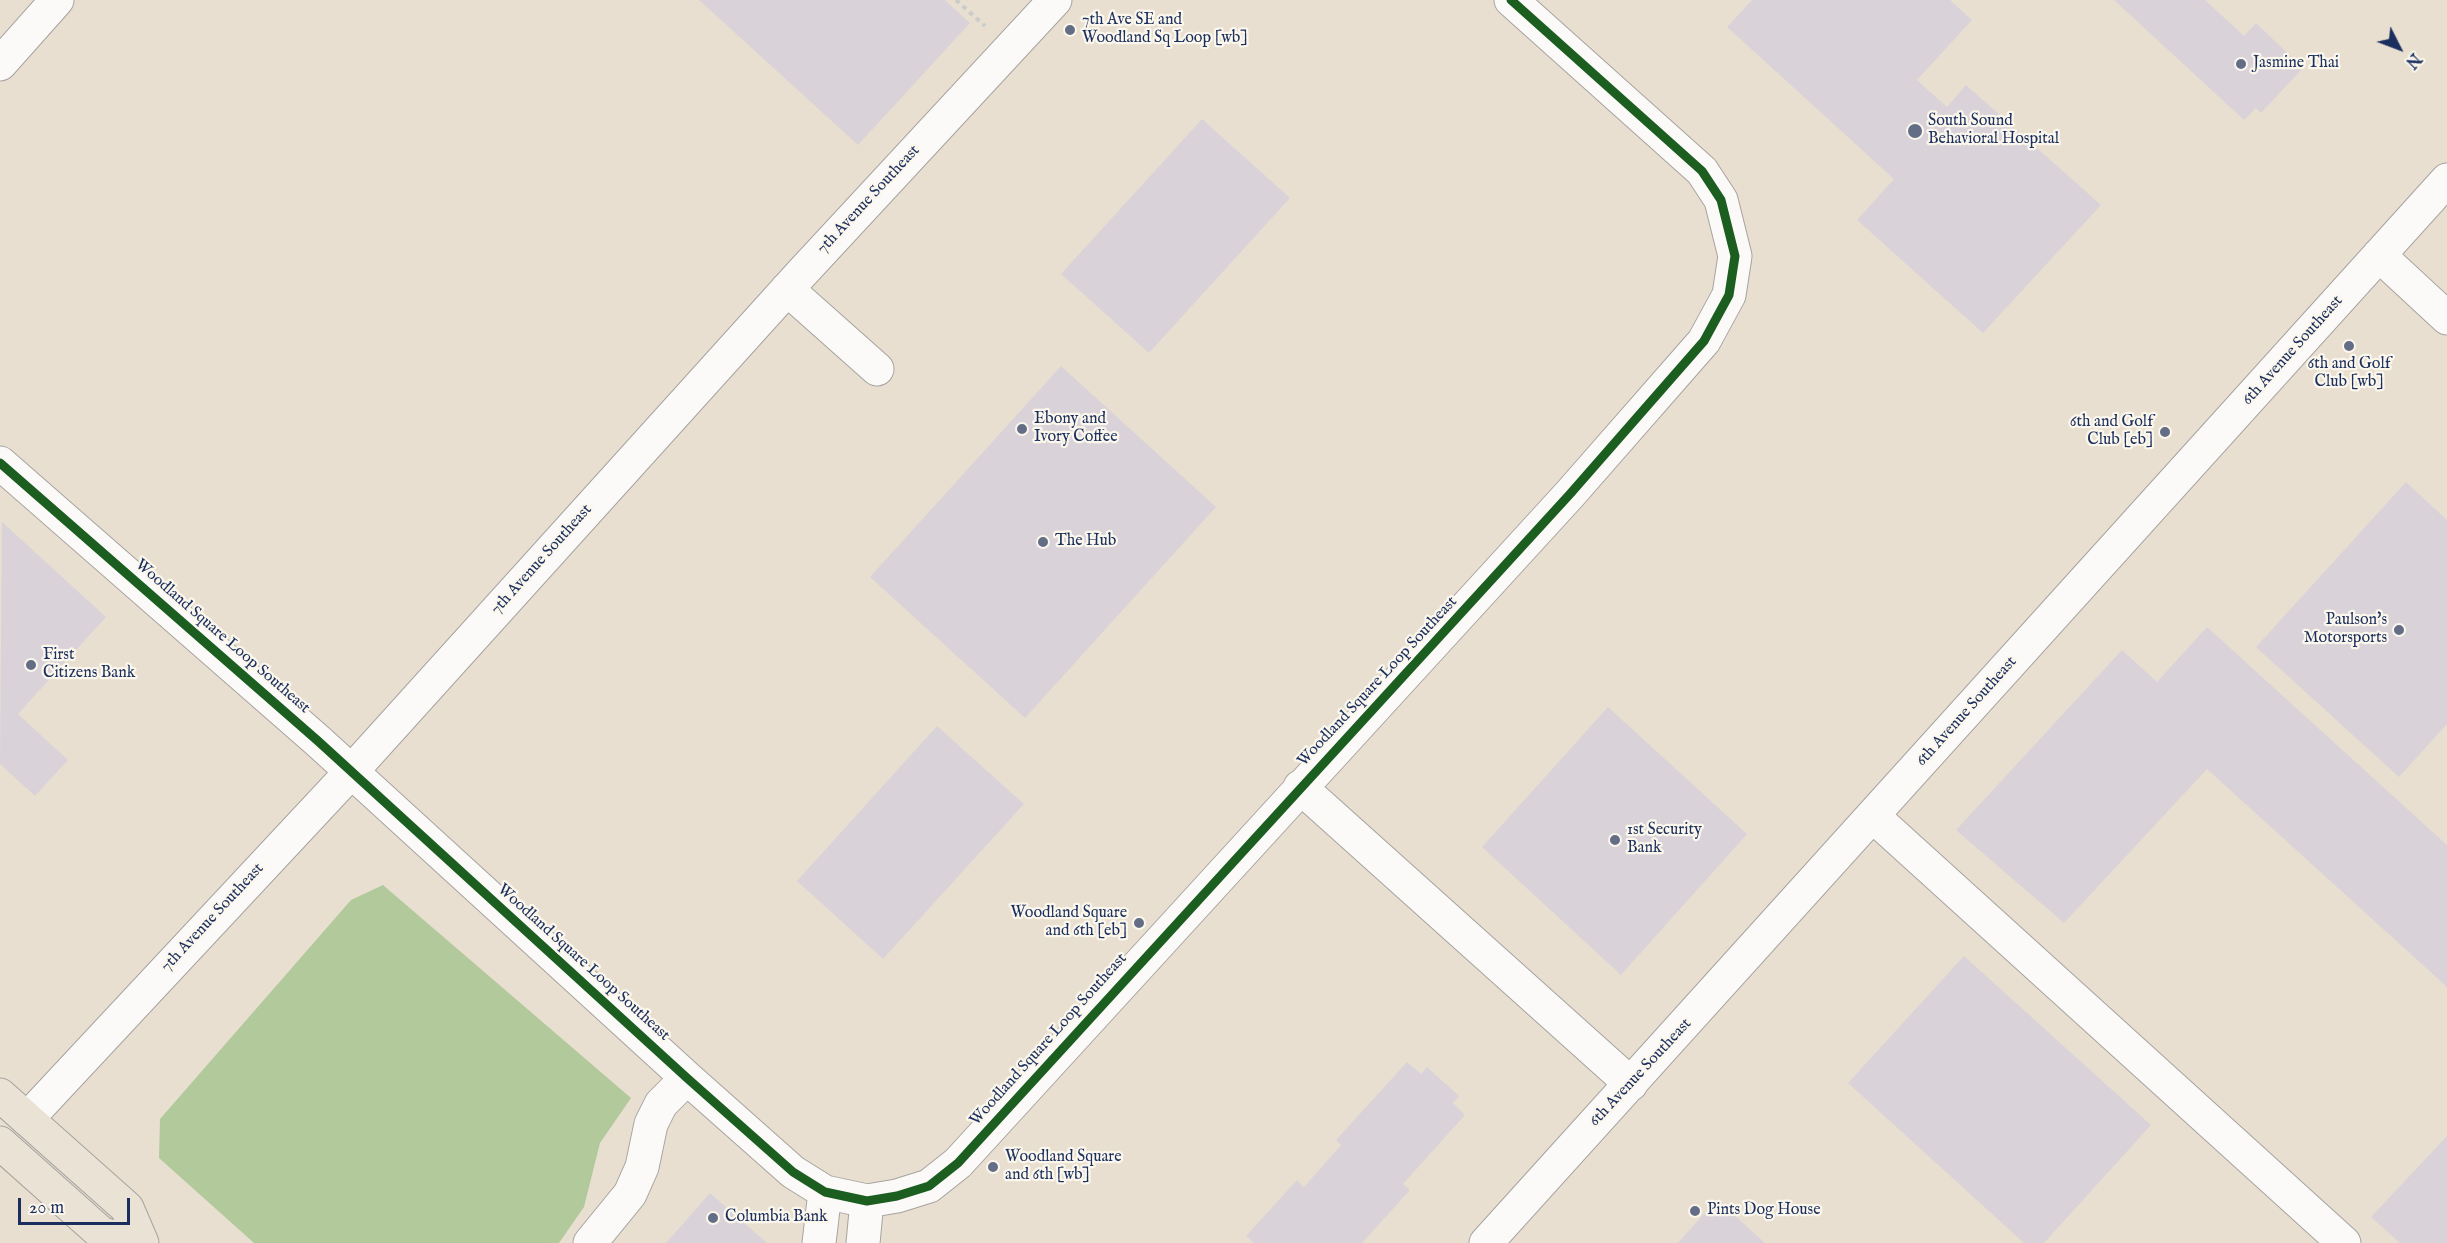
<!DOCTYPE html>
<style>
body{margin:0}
#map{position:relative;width:2447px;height:1243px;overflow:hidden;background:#e8dfd0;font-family:"IM FELL English",serif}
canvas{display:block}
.north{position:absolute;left:2369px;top:18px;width:60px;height:60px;-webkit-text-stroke:4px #fbf7ec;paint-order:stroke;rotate:132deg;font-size:16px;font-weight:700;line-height:24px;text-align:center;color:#1b2f5e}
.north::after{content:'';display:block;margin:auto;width:21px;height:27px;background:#1b2f5e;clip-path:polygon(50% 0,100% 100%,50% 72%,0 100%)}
.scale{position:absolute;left:18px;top:1198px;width:112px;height:27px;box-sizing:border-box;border:3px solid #1b2f5e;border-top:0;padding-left:8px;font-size:18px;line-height:21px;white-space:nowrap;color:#1b2f5e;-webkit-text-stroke:4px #fbf7ec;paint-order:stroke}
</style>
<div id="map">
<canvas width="2447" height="1243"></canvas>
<div class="north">N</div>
<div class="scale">20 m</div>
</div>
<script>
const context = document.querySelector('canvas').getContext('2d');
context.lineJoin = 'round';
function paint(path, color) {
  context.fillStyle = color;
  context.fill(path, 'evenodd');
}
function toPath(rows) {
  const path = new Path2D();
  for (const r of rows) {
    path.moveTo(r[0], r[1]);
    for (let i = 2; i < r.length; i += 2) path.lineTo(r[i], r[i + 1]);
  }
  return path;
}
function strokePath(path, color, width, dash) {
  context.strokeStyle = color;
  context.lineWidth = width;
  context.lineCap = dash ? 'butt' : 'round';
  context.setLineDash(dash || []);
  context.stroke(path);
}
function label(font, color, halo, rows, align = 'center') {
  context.font = font + ' "IM FELL English",serif';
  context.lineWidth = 4.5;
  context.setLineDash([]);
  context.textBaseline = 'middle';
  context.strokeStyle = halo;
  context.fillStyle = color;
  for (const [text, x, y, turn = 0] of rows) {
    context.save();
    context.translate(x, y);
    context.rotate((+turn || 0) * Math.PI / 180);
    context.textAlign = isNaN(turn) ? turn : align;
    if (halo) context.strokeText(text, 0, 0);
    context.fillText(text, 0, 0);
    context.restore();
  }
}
paint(toPath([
 [383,885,631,1098,600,1143,584,1207,559,1243,254,1243,159,1158,160,1119,351,900]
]), '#b2c99c');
paint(toPath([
 [699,0,945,0,970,23,858,145],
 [1752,0,1950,0,1972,20,1917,80,1947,107,1966,85,2101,205,1983,333,1857,220,1894,179,1727,27],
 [2114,0,2205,0,2244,36,2256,23,2303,68,2261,113,2256,108,2244,120],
 [1202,119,1290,198,1149,353,1061,274],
 [1061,366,1216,507,1025,718,870,577],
 [2406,482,2447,520,2447,724,2399,777,2256,647],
 [2,522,106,617,18,714,68,760,35,796,0,764],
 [2207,627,2447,845,2447,987,2207,769,2064,923,1956,830,2122,650,2157,682],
 [1608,707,1747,834,1621,975,1482,847],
 [937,726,1024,804,883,959,797,881],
 [1964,956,2151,1125,2044,1243,2024,1243,1848,1083],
 [1407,1062,1421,1074,1427,1067,1459,1096,1453,1103,1465,1115,1403,1184,1410,1190,1362,1243,1254,1243,1246,1236,1297,1180,1304,1187,1341,1145,1336,1140],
 [2447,1136,2447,1243,2400,1243,2371,1217],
 [710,1193,767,1243,666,1243],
 [1717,1199,1765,1243,1678,1243]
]), '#d9d3d9');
const minor = toPath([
 [0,64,57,0],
 [2379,255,2447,318],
 [787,289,877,369],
 [0,463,318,741,687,1078,793,1172,825,1192,867,1201,897,1196,929,1186,958,1163,1570,494,1704,341,1729,295,1735,256,1721,200,1702,171,1511,0],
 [1300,787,1631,1084],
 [1874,817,2344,1243],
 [27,1119,351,772,800,275,1055,0],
 [590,1243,630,1194,642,1167,651,1124,661,1104,687,1078],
 [819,1243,825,1192],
 [863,1243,867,1201],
 [1486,1243,2447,180]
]);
const major = toPath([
 [0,1095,127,1208,142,1243],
 [0,1143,101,1233,128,1243]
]);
strokePath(minor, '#a6a3a0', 35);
strokePath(major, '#a6a3a0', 35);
strokePath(toPath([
 [956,0,985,26]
]), '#cbcbca', 4, [4.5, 4.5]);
strokePath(minor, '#fcfaf8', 33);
strokePath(major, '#e9e2d5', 33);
strokePath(toPath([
 [0,463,318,741,687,1078,793,1172,825,1192,867,1201,897,1196,929,1186,958,1163,1570,494,1704,341,1729,295,1735,256,1721,200,1702,171,1511,0]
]), '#1b5e20', 9);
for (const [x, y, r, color] of [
 [1070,30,6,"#636d86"],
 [2241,64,6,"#636d86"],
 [1915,131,8,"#636d86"],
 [2349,346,6,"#636d86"],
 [1022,429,6,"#636d86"],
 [2165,432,6,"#636d86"],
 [1043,542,6,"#636d86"],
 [2399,630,6,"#636d86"],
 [31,665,6,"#636d86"],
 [1615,840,6,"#636d86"],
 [1139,923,6,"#636d86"],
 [993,1167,6,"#636d86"],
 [1695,1211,6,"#636d86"],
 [713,1218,6,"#636d86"]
]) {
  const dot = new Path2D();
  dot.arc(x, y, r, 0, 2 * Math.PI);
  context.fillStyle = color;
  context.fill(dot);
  strokePath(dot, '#fbf7ec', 2);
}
label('16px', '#1b2f5e', '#fbf7ec', [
 ["7th Ave SE and",1082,21],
 ["Woodland Sq Loop [wb]",1082,39],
 ["Jasmine Thai",2253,64],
 ["South Sound",1928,122],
 ["Behavioral Hospital",1928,140],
 ["6th and Golf",2349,365,"center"],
 ["Club [wb]",2349,383,"center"],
 ["Ebony and",1034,420],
 ["Ivory Coffee",1034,438],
 ["6th and Golf",2153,423,"right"],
 ["Club [eb]",2153,441,"right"],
 ["The Hub",1055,542],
 ["Paulson's",2387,621,"right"],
 ["Motorsports",2387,639,"right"],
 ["First",43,656],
 ["Citizens Bank",43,674],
 ["1st Security",1627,831],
 ["Bank",1627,849],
 ["Woodland Square",1127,914,"right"],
 ["and 6th [eb]",1127,932,"right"],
 ["Woodland Square",1005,1158],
 ["and 6th [wb]",1005,1176],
 ["Pints Dog House",1707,1211],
 ["Columbia Bank",725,1218]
], 'left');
label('16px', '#1b2f5e', '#fbf7ec', [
 ["7th Avenue Southeast",869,200,-47],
 ["6th Avenue Southeast",2293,351,-48],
 ["7th Avenue Southeast",542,560,-48],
 ["Woodland Square Loop Southeast",222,637,41],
 ["Woodland Square Loop Southeast",1378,682,-47],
 ["6th Avenue Southeast",1967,712,-48],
 ["7th Avenue Southeast",213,918,-47],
 ["Woodland Square Loop Southeast",583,963,42],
 ["Woodland Square Loop Southeast",1049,1040,-48],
 ["6th Avenue Southeast",1641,1073,-47]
]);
</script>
